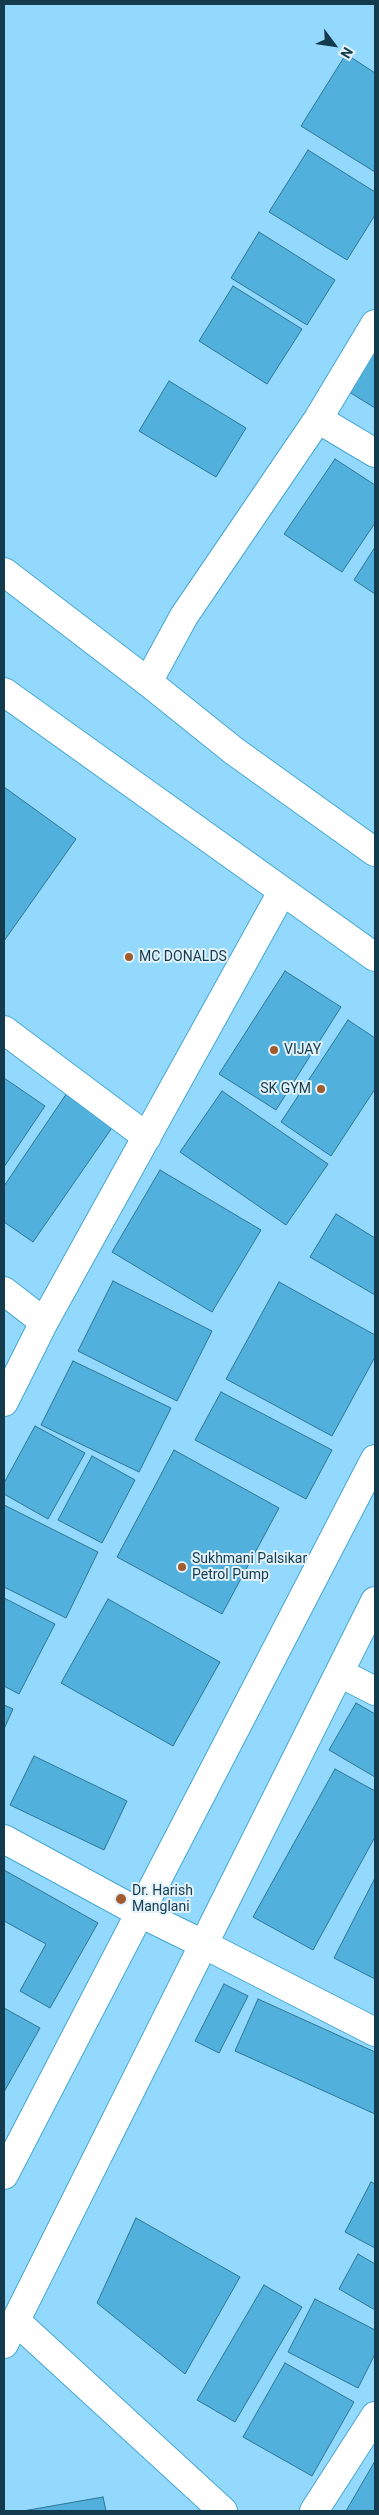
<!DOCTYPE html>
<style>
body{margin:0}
#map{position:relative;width:379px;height:2515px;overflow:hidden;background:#92d9fd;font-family:Roboto,sans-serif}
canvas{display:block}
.frame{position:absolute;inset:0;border:5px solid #133b4d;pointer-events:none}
.north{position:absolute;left:309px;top:20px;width:50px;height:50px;-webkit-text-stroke:4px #e1f2fb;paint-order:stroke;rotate:121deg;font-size:14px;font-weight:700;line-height:20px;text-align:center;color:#133b4d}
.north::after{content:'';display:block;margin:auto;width:18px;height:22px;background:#133b4d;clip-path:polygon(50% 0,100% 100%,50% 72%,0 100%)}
</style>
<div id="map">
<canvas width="379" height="2515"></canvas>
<div class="frame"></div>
<div class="north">N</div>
</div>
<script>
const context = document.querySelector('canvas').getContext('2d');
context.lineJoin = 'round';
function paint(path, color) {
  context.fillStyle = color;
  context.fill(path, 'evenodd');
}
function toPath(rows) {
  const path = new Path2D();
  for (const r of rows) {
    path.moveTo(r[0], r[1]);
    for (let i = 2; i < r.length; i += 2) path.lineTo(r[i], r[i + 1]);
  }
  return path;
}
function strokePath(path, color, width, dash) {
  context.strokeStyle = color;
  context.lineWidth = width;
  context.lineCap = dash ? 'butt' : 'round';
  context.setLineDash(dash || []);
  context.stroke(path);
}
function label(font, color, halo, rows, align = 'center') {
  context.font = font + ' Roboto,sans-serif';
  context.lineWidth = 4;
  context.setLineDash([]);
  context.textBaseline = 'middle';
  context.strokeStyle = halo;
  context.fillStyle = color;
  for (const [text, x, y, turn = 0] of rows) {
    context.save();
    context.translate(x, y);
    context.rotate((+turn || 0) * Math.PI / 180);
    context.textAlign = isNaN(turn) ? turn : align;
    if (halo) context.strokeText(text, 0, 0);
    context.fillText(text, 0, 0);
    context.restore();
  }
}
const building = toPath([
 [346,54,375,73,375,172,301,126,346,54],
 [308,150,375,192,375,215,347,260,269,212,308,150],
 [259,232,335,280,307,325,231,278,259,232],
 [233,286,302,329,267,384,199,341,233,286],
 [375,343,375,408,346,390,375,343],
 [169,381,246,428,216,477,139,431,169,381],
 [335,459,375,485,375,523,342,572,284,534,335,459],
 [375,547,375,594,354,580,375,547],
 [4,787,76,839,4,941,4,787],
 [285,971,341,1007,276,1110,219,1074,285,971],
 [348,1020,375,1038,375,1089,331,1156,281,1122,348,1020],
 [4,1078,45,1106,4,1167,4,1078],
 [69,1090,116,1122,33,1242,4,1222,4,1186,69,1090],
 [222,1091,328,1164,286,1225,180,1152,222,1091],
 [160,1170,261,1230,212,1312,112,1252,160,1170],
 [336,1214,375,1238,375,1295,310,1257,336,1214],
 [113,1281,212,1331,177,1401,78,1351,113,1281],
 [279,1282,375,1335,375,1357,332,1436,226,1379,279,1282],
 [73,1361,171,1408,139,1472,41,1425,73,1361],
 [221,1392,332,1450,306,1499,195,1440,221,1392],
 [35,1426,85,1453,48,1519,4,1494,4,1483,35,1426],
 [174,1450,279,1508,222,1614,117,1557,174,1450],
 [92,1456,135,1480,102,1543,58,1520,92,1456],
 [4,1505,98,1552,66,1618,4,1587,4,1505],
 [4,1598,55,1624,19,1694,4,1686,4,1598],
 [108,1599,220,1662,173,1746,61,1683,108,1599],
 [356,1703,375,1714,375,1777,329,1750,356,1703],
 [4,1705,13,1709,4,1729,4,1705],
 [34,1756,127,1801,104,1850,10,1805,34,1756],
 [335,1769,375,1791,375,1837,313,1950,253,1917,335,1769],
 [4,1870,98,1923,50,2008,20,1991,46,1944,4,1921,4,1870],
 [375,1878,375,1979,334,1958,375,1878],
 [224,1984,248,1996,219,2053,195,2041,224,1984],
 [258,1999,375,2052,375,2114,235,2051,258,1999],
 [4,2008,40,2028,4,2092,4,2008],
 [371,2182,375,2184,375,2248,345,2232,371,2182],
 [136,2218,240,2277,185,2374,97,2303,136,2218],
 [358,2254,375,2264,375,2310,339,2289,358,2254],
 [264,2285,302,2307,235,2422,197,2400,264,2285],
 [315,2299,375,2330,375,2354,358,2388,288,2352,315,2299],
 [285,2363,354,2402,312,2476,243,2437,285,2363],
 [375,2461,375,2511,346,2511,375,2461],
 [103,2497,106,2511,23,2511,103,2497]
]);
paint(building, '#52b0dc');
strokePath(building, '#2d7596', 1);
const street = toPath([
 [318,419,375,453],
 [148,682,184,616,318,419,375,324],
 [4,1030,147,1137],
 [4,1291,44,1322],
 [4,1402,44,1322,282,892],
 [340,1673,375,1691],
 [4,1839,140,1913,205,1945],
 [314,2511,375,2416]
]);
const secondary = toPath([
 [4,572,148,682,234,751,375,852],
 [4,692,375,957],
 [205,1945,375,2032],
 [4,2175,375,1459],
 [16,2321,223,2511],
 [4,2344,375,1601]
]);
strokePath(street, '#49a7d3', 30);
strokePath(secondary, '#49a7d3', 30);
strokePath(street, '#fff', 28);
strokePath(secondary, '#fff', 28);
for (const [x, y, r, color] of [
 [129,957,5,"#a05b2e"],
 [274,1050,5,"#a05b2e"],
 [321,1089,5,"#a05b2e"],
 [182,1567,5,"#a05b2e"],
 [121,1899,6,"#a05b2e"]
]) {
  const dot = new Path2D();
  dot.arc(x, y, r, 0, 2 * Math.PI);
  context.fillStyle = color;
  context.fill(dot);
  strokePath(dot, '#e1f2fb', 2);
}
label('14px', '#133b4d', '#e1f2fb', [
 ["MC DONALDS",139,957],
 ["VIJAY",284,1050],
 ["SK GYM",311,1089,"right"],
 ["Sukhmani Palsikar",192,1559],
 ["Petrol Pump",192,1575],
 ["Dr. Harish",132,1891],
 ["Manglani",132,1907]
], 'left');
</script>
